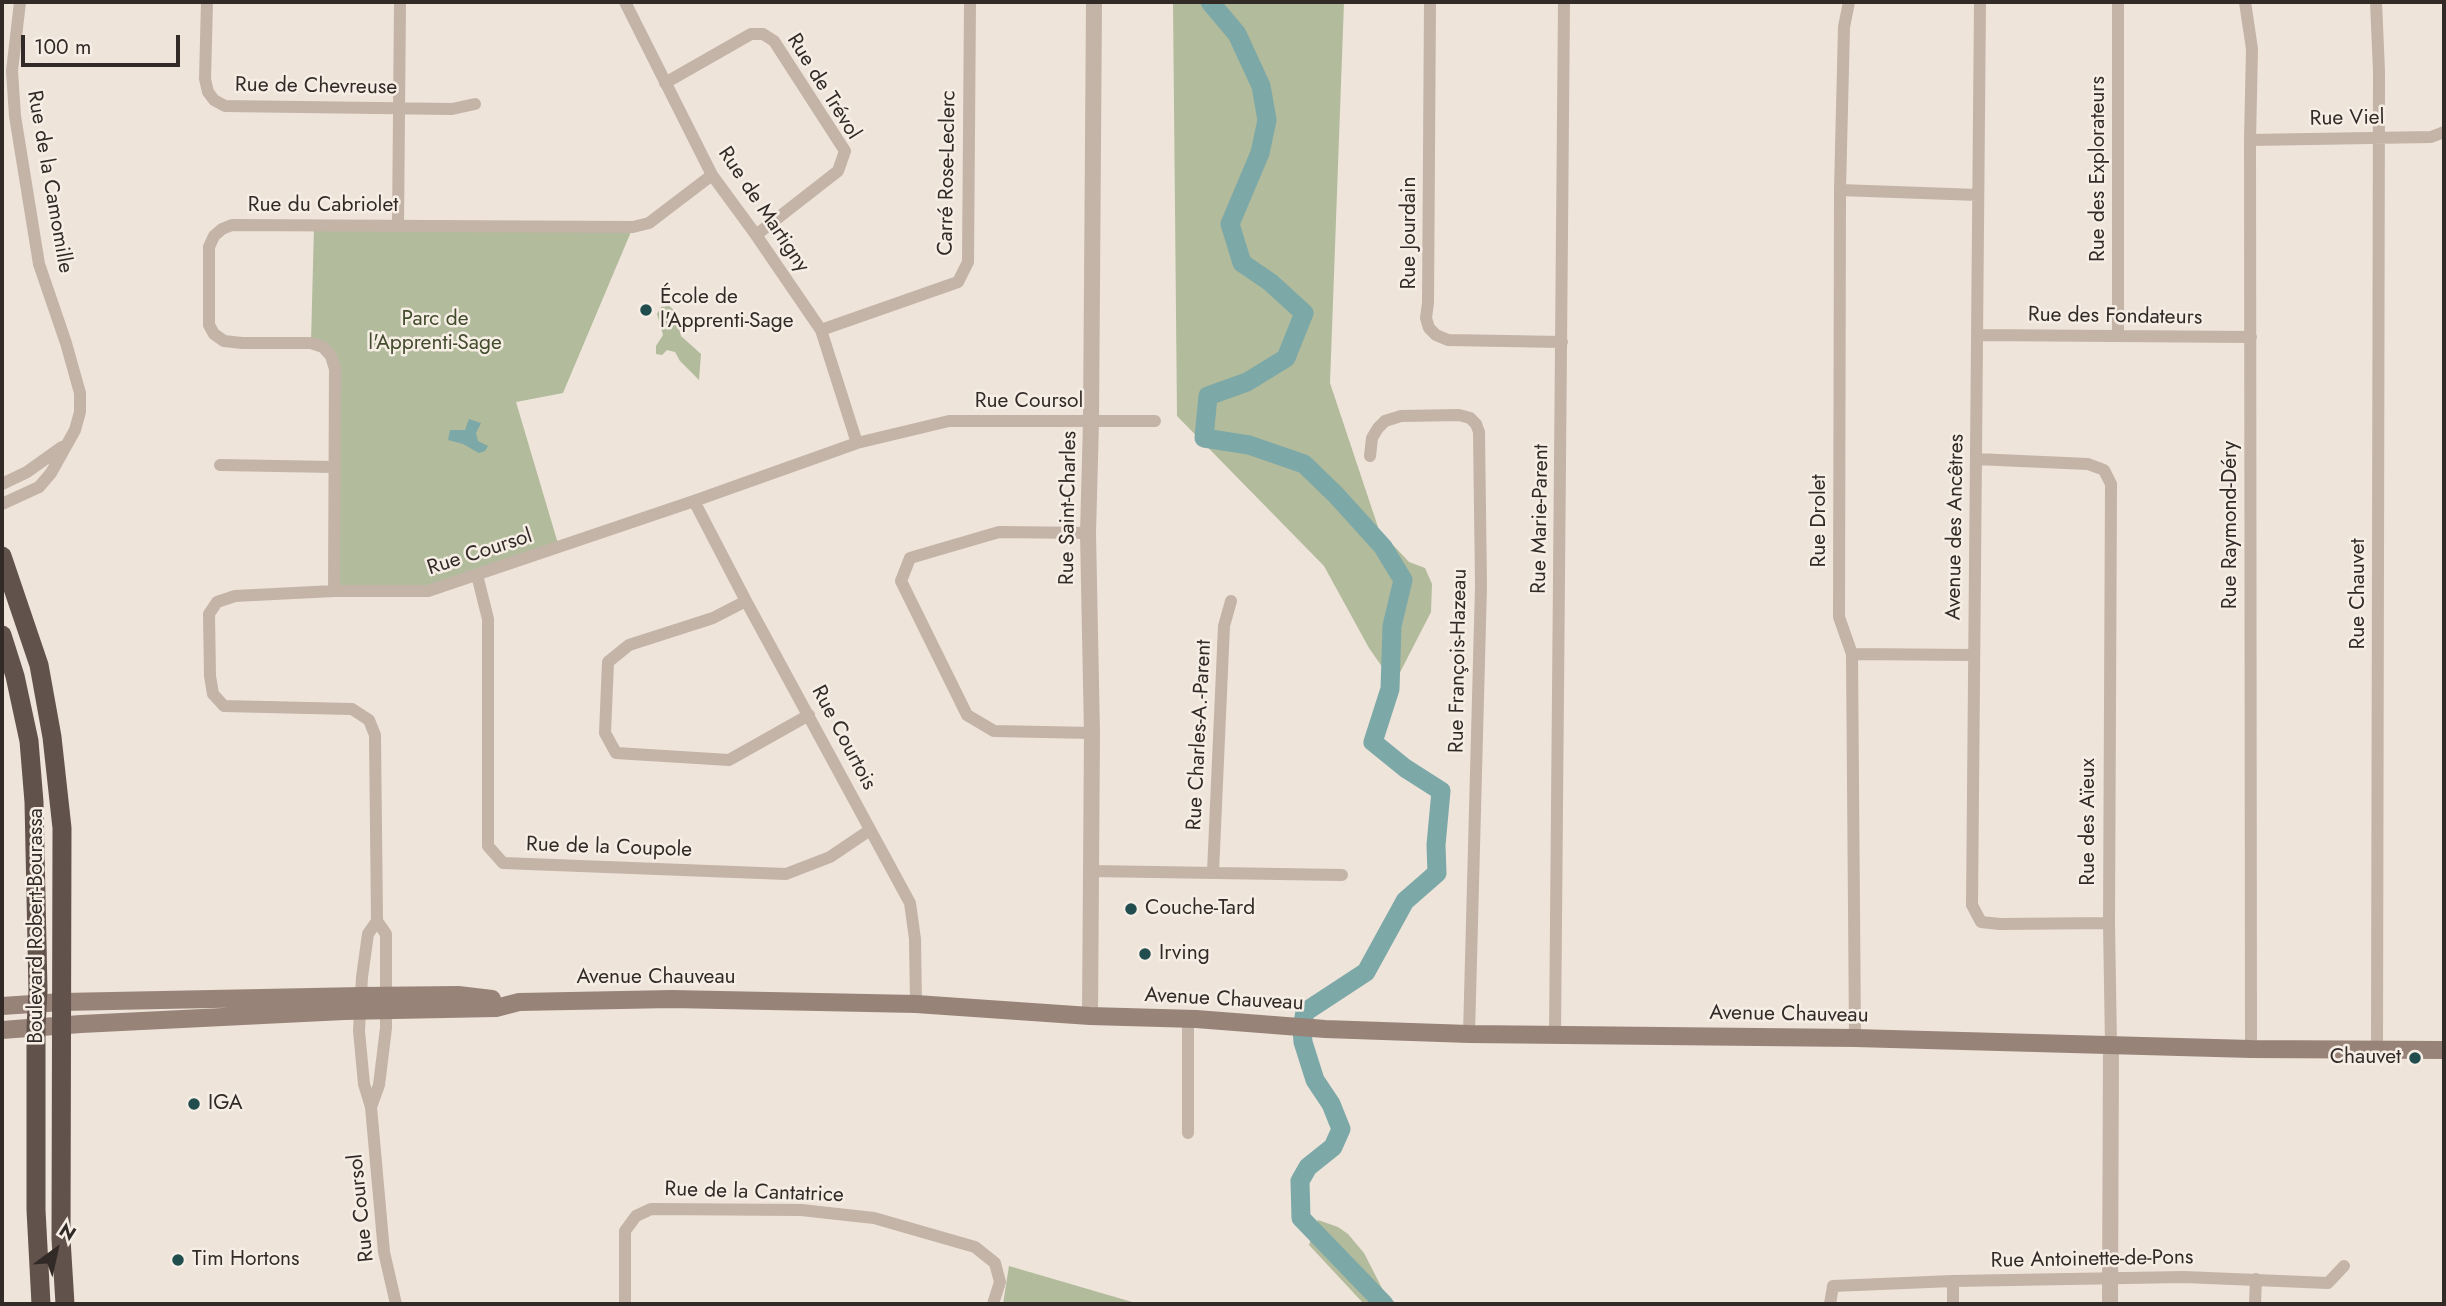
<!DOCTYPE html>
<meta charset="utf-8">
<style>
body{margin:0}
#map{position:relative;width:2446px;height:1306px;overflow:hidden;background:#eee4da;font-family:Jost,sans-serif}
canvas{display:block}
.frame{position:absolute;inset:0;border:4px solid #322a27;pointer-events:none}
.north{position:absolute;left:21px;top:1215px;width:70px;height:70px;-webkit-text-stroke:5px #f6eee5;paint-order:stroke;rotate:33deg;font-size:19px;font-weight:700;line-height:28px;text-align:center;color:#322a27}
.north::after{content:'';display:block;margin:auto;width:24px;height:32px;background:#322a27;clip-path:polygon(50% 0,100% 100%,50% 72%,0 100%)}
.scale{position:absolute;left:21px;top:35px;width:159px;height:32px;box-sizing:border-box;border:4px solid #322a27;border-top:0;padding-left:9px;font-size:21px;line-height:24px;white-space:nowrap;color:#322a27;-webkit-text-stroke:5px #f6eee5;paint-order:stroke}
</style>
<div id="map">
<canvas width="2446" height="1306"></canvas>
<div class="frame"></div>
<div class="north">N</div>
<div class="scale">100 m</div>
</div>
<script>
const context = document.querySelector('canvas').getContext('2d');
context.lineJoin = 'round';
function paint(path, color) {
  context.fillStyle = color;
  context.fill(path, 'evenodd');
}
function toPath(rows) {
  const path = new Path2D();
  for (const r of rows) {
    path.moveTo(r[0], r[1]);
    for (let i = 2; i < r.length; i += 2) path.lineTo(r[i], r[i + 1]);
  }
  return path;
}
function strokePath(path, color, width, dash) {
  context.strokeStyle = color;
  context.lineWidth = width;
  context.lineCap = dash ? 'butt' : 'round';
  context.setLineDash(dash || []);
  context.stroke(path);
}
function label(font, color, halo, rows, align = 'center') {
  context.font = font + ' Jost,sans-serif';
  context.lineWidth = 5;
  context.setLineDash([]);
  context.textBaseline = 'middle';
  context.strokeStyle = halo;
  context.fillStyle = color;
  for (const [text, x, y, turn = 0] of rows) {
    context.save();
    context.translate(x, y);
    context.rotate((+turn || 0) * Math.PI / 180);
    context.textAlign = isNaN(turn) ? turn : align;
    if (halo) context.strokeText(text, 0, 0);
    context.fillText(text, 0, 0);
    context.restore();
  }
}
paint(toPath([
 [1173,2,1344,2,1330,383,1379,530,1409,562,1425,568,1432,584,1431,612,1392,688,1385,671,1369,648,1324,566,1177,416],
 [314,226,633,227,563,393,516,402,559,547,428,591,334,591,331,356,311,343],
 [669,306,674,310,681,336,701,354,699,380,680,361,675,352,667,350,662,355,656,354,656,346,663,335,657,314,661,307],
 [1318,1220,1338,1227,1348,1234,1364,1253,1385,1294,1397,1304,1364,1304,1309,1245],
 [1009,1266,1139,1304,1003,1304]
]), '#b2bb9c');
paint(toPath([
 [469,419,481,423,476,433,478,441,488,446,485,451,479,453,463,444,448,440,450,430,465,430]
]), '#7ca8a8');
strokePath(toPath([
 [1210,2,1237,34,1261,86,1267,120,1260,153,1230,224,1242,263,1270,282,1304,313,1286,358,1247,382,1208,396,1204,438,1249,445,1304,464,1336,495,1383,547,1403,580,1392,626,1390,689,1373,742,1405,768,1441,791,1436,845,1437,873,1405,901,1366,972,1305,1012,1302,1028,1303,1042,1315,1080,1331,1104,1341,1129,1333,1147,1308,1167,1300,1181,1301,1218,1384,1304]
]), '#7ca8a8', 19);
strokePath(toPath([
 [207,2,205,79,208,92,214,100,225,106,452,109,475,104],
 [625,2,712,175,756,235,821,330,857,443],
 [1430,2,1428,303,1426,318,1429,328,1436,335,1448,340,1562,342],
 [1849,2,1844,27,1840,190,1839,617,1852,654,1855,1038],
 [1980,2,1972,905,1981,922,2000,924,2109,923],
 [2118,2,2118,336],
 [2245,2,2252,49,2250,140,2251,1049],
 [2376,2,2379,71,2377,1042,2380,1049],
 [665,83,751,34,763,34,774,41,845,151,838,171,756,235],
 [2250,140,2431,137,2444,132],
 [1840,190,1978,195],
 [398,226,400,2],
 [821,330,958,282,968,262,970,2],
 [1979,335,2251,337],
 [1370,456,1372,438,1378,428,1385,421,1401,416,1459,415,1470,418,1476,424,1479,432,1481,586,1469,1034],
 [1976,459,2088,464,2104,470,2111,484,2109,923,2111,1046],
 [220,465,334,467],
 [2,484,27,472,62,447],
 [694,501,746,601,910,903,915,939,916,1004],
 [2,504,39,487,51,473,75,430,80,412,80,393,66,343,39,264,15,116,12,71,20,2],
 [1088,533,999,532,910,558,901,581,967,715,994,731,1092,733],
 [477,575,488,619,488,846,503,863,786,874,830,857,870,830],
 [334,591,335,369,331,356,323,347,311,343,242,343,224,341,214,334,209,325,209,247,214,236,222,229,232,225,633,227,649,223,712,175],
 [746,601,713,618,629,645,608,662,605,733,616,753,729,760,809,715],
 [1852,654,1974,655],
 [1091,871,1342,875],
 [1213,872,1224,626,1231,601],
 [1188,1018,1188,1133],
 [1555,1037,1564,2],
 [371,1107,379,1085,386,1028,386,934,377,921],
 [1833,1286,1953,1281,2184,1277,2328,1283,2344,1266],
 [396,1304,384,1252,371,1107,364,1084,359,1031,362,977,368,934,377,921,375,735,369,720,352,709,224,706,213,694,210,676,209,614,217,602,235,596,334,591,428,591,694,501,857,443,949,421,1155,421],
 [625,1304,625,1231,636,1216,651,1209,801,1210,874,1218,975,1247,995,1263,1000,1282,993,1304],
 [1830,1304,1833,1286],
 [1953,1304,1953,1281],
 [2255,1304,2256,1279]
]), '#c4b3a7', 12);
strokePath(toPath([
 [1090,1016,1092,733,1088,533,1091,422,1094,2],
 [2110,1304,2111,1046]
]), '#c4b3a7', 16);
strokePath(toPath([
 [2,1006,62,1002,361,996,458,995,492,999],
 [2,1030,81,1024,344,1011,496,1008,519,1002,672,999,916,1004,1090,1016,1196,1019,1325,1029,1469,1034,1855,1038,2251,1049,2444,1050]
]), '#988379', 18);
strokePath(toPath([
 [2,556,39,665,52,737,62,828,61,1239,65,1304],
 [2,635,15,676,29,741,34,802,38,991,36,1027,36,1210,41,1304]
]), '#62524c', 19);
for (const [x, y, r, color] of [
 [646,310,7,"#214d4e"],
 [1131,909,7,"#214d4e"],
 [1145,954,7,"#214d4e"],
 [2415,1058,7,"#214d4e"],
 [194,1104,7,"#214d4e"],
 [178,1260,7,"#214d4e"]
]) {
  const dot = new Path2D();
  dot.arc(x, y, r, 0, 2 * Math.PI);
  context.fillStyle = color;
  context.fill(dot);
  strokePath(dot, '#f6eee5', 2.5);
}
label('21px', '#322a27', '#f6eee5', [
 ["Rue de Chevreuse",316,87,1],
 ["Rue de Trévol",823,87,58],
 ["Rue Viel",2347,119,-1],
 ["Rue des Explorateurs",2099,169,-90],
 ["Carré Rose-Leclerc",948,173,-89],
 ["Rue de la Camomille",49,182,80],
 ["Rue du Cabriolet",323,206],
 ["Rue de Martigny",763,210,56],
 ["Rue Jourdain",1410,233,-90],
 ["Rue des Fondateurs",2115,317,1],
 ["Rue Coursol",1029,402],
 ["Rue Saint-Charles",1069,508,-89],
 ["Rue Marie-Parent",1541,519,-89],
 ["Rue Drolet",1820,521,-90],
 ["Rue Raymond-Déry",2231,525,-90],
 ["Avenue des Ancêtres",1956,527,-89],
 ["Rue Coursol",480,553,-18],
 ["Rue Chauvet",2359,594,-90],
 ["Rue François-Hazeau",1459,661,-89],
 ["Rue Charles-A.-Parent",1200,735,-87],
 ["Rue Courtois",843,738,62],
 ["Rue des Aïeux",2089,822,-90],
 ["Rue de la Coupole",609,848,2],
 ["Boulevard Robert-Bourassa",37,926,-90],
 ["Avenue Chauveau",656,978],
 ["Avenue Chauveau",1224,1000,3],
 ["Avenue Chauveau",1789,1015,1],
 ["Rue de la Cantatrice",754,1193,2],
 ["Rue Coursol",362,1208,-96],
 ["Rue Antoinette-de-Pons",2092,1260,-1]
]);
label('21px', '#322a27', '#f6eee5', [
 ["École de",660,298],
 ["l'Apprenti-Sage",660,322],
 ["Couche-Tard",1145,909],
 ["Irving",1159,954],
 ["Chauvet",2401,1058,"right"],
 ["IGA",208,1104],
 ["Tim Hortons",192,1260]
], 'left');
label('21px', '#434d2d', '#f6eee5', [
 ["Parc de",435,320],
 ["l'Apprenti-Sage",435,344]
]);
</script>
